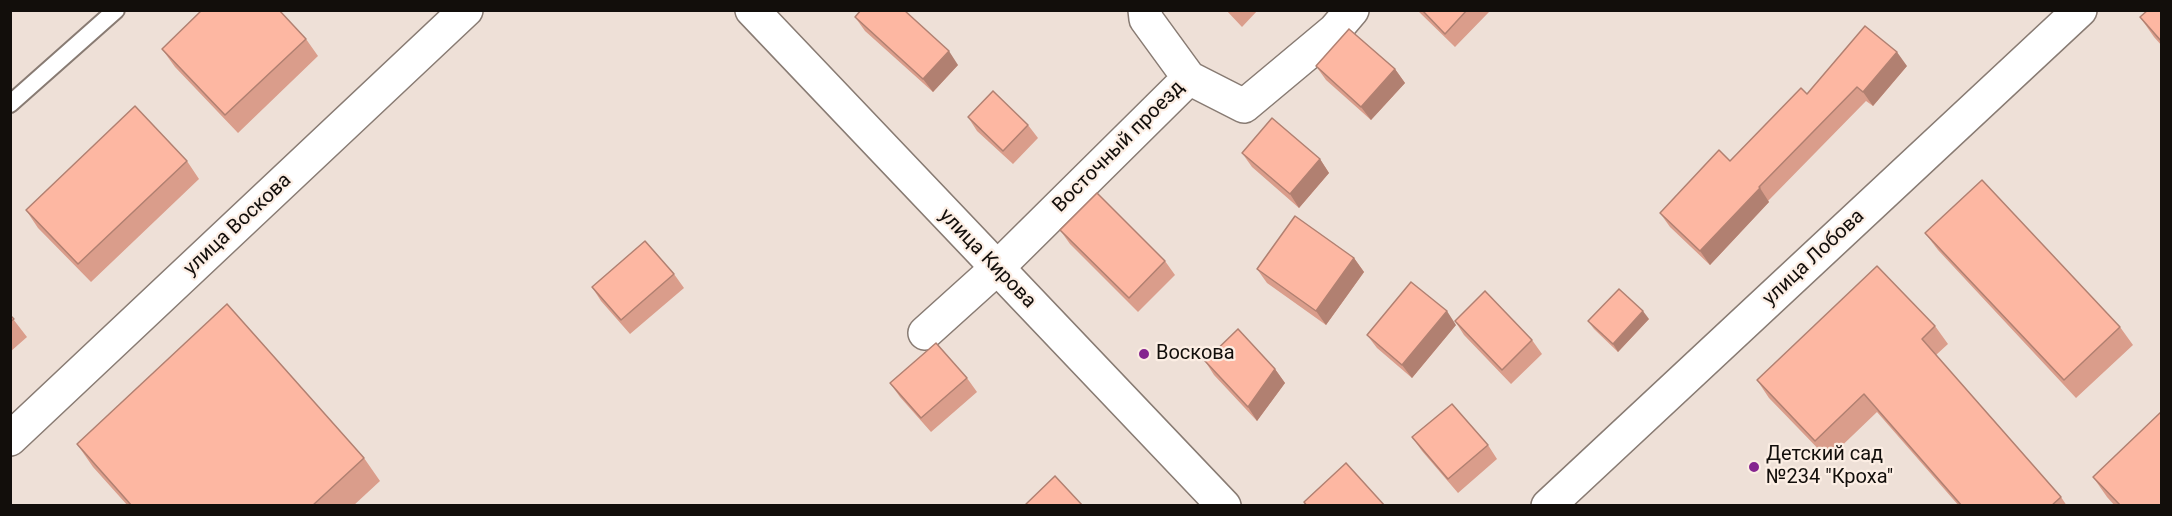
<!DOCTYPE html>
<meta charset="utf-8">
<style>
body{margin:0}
#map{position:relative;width:2172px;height:516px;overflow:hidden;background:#eee0d7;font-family:Roboto,sans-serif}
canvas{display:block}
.frame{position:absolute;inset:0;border:12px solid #120e0b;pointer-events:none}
</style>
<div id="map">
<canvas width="2172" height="516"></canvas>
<div class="frame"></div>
</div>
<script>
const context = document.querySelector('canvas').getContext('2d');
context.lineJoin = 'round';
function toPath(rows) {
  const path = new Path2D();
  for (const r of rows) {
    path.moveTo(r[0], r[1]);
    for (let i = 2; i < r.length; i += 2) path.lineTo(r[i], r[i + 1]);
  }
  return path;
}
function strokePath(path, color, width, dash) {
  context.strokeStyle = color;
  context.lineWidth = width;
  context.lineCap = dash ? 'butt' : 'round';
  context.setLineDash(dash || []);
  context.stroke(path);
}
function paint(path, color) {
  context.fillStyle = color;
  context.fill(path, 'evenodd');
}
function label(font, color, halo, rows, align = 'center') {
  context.font = font + ' Roboto,sans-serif';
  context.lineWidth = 4.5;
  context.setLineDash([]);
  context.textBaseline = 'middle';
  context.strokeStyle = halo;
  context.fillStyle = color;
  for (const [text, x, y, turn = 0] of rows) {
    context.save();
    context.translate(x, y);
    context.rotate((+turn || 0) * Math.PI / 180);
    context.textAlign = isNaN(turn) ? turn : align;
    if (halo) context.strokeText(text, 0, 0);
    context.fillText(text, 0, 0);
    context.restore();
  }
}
const service = toPath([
 [10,104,116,10]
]);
const minor = toPath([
 [1145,10,1146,19,1189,78],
 [925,333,996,269,1189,78,1244,106,1335,30,1352,10]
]);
const tertiary = toPath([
 [10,439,466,10],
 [1548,506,2080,10]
]);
const secondary = toPath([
 [752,10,1224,506]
]);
strokePath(service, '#887b73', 20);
strokePath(minor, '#887b73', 36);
strokePath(tertiary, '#887b73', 36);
strokePath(secondary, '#887b73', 36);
strokePath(service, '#fff', 16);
strokePath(minor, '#fff', 33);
strokePath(tertiary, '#fff', 33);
strokePath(secondary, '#fff', 33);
paint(toPath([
 [1226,10,1258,10,1242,27],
 [1417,10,1487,10,1489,12,1455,47],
 [2162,10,2162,46,2154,37,2140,17],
 [855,17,958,65,933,92,865,31],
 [306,39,318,56,238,133,175,67,162,49],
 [1316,66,1395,69,1405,83,1371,120,1326,80],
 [1907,66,1873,106,1866,101,1768,201,1769,202,1710,265,1670,227,1660,213,1730,161,1807,94],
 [968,117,1028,125,1038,138,1013,164,977,131],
 [1242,153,1320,159,1329,173,1299,208,1252,167],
 [187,161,199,179,91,282,38,228,26,210],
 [1060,230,1165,261,1175,275,1138,312,1070,244],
 [1925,233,2120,327,2133,345,2076,398,1938,250],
 [1354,258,1364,272,1326,325,1267,283,1257,269],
 [674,274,684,288,630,334,601,301,592,287],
 [10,315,27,337,10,352],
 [1649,319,1618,352,1594,329,1588,321],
 [1455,321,1532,340,1542,354,1511,384,1464,335],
 [1456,325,1412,378,1377,348,1367,335],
 [1935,326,1948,344,1936,355,2061,497,2067,506,1959,506,1877,412,1828,459,1769,398,1757,380],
 [1205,361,1275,369,1285,383,1257,421,1214,375],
 [967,378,977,392,931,432,900,397,890,383],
 [1412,437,1488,445,1497,459,1458,493,1422,451],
 [77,444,364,458,380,481,353,506,128,506,93,467],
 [2093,477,2162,506,2115,506,2107,497]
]), '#da9d8b');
paint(toPath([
 [949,51,958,65,933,92,923,79],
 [1897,52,1907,66,1873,106,1863,92],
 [1395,69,1405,83,1371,120,1361,107],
 [1320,159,1329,173,1299,208,1290,194],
 [1760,188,1769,202,1710,265,1700,251],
 [1354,258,1364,272,1326,325,1316,311],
 [1447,311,1456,325,1412,378,1402,365],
 [1643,311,1649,319,1618,352,1613,344],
 [1275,369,1285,383,1257,421,1248,407]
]), '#b18071');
const building = toPath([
 [202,10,279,10,306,39,225,115,162,49,202,10],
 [861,10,904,10,949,51,923,79,855,17,861,10],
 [1422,10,1467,10,1445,34,1422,10],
 [2148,10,2162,10,2162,42,2140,17,2148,10],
 [1865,26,1897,52,1863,92,1857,87,1759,187,1760,188,1700,251,1660,213,1719,150,1730,161,1801,88,1807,94,1865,26],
 [1349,29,1395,69,1361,107,1316,66,1349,29],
 [993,91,1028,125,1003,151,968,117,993,91],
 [135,106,187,161,78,264,26,210,135,106],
 [1272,118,1320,159,1290,194,1242,153,1272,118],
 [1982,180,2120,327,2064,380,1925,233,1982,180],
 [1097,193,1165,261,1129,298,1060,230,1097,193],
 [1295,216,1354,258,1316,311,1257,269,1295,216],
 [645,241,674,274,621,320,592,287,645,241],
 [1877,266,1935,326,1922,339,2061,497,2051,506,1962,506,1864,394,1815,441,1757,380,1877,266],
 [1411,282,1447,311,1402,365,1367,335,1411,282],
 [1619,289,1643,311,1613,344,1588,321,1619,289],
 [1485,291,1532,340,1502,370,1455,321,1485,291],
 [227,304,364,458,312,506,132,506,77,444,227,304],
 [10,315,14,319,10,322,10,315],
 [1238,329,1275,369,1248,407,1205,361,1238,329],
 [936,343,967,378,921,418,890,383,936,343],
 [1452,404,1488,445,1448,479,1412,437,1452,404],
 [2162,411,2162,506,2121,506,2093,477,2162,411],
 [1346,463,1385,506,1307,506,1304,502,1346,463],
 [1055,476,1083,506,1024,506,1055,476]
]);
paint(building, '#fdb7a2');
strokePath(building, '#b18071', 1.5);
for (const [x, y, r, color] of [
 [1144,354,6,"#85258f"],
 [1754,467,6,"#85258f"]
]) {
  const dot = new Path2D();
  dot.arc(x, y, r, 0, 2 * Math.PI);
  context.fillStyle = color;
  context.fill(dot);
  strokePath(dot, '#fceee4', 2);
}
label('20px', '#120e0b', '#fceee4', [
 ["Восточный проезд",1119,147,-45],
 ["улица Воскова",238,225,-43],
 ["улица Лобова",1814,258,-43],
 ["улица Кирова",987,259,46]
]);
label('20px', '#120e0b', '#fceee4', [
 ["Воскова",1156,354],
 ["Детский сад",1766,455],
 ["№234 \"Кроха\"",1766,478]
], 'left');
</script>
